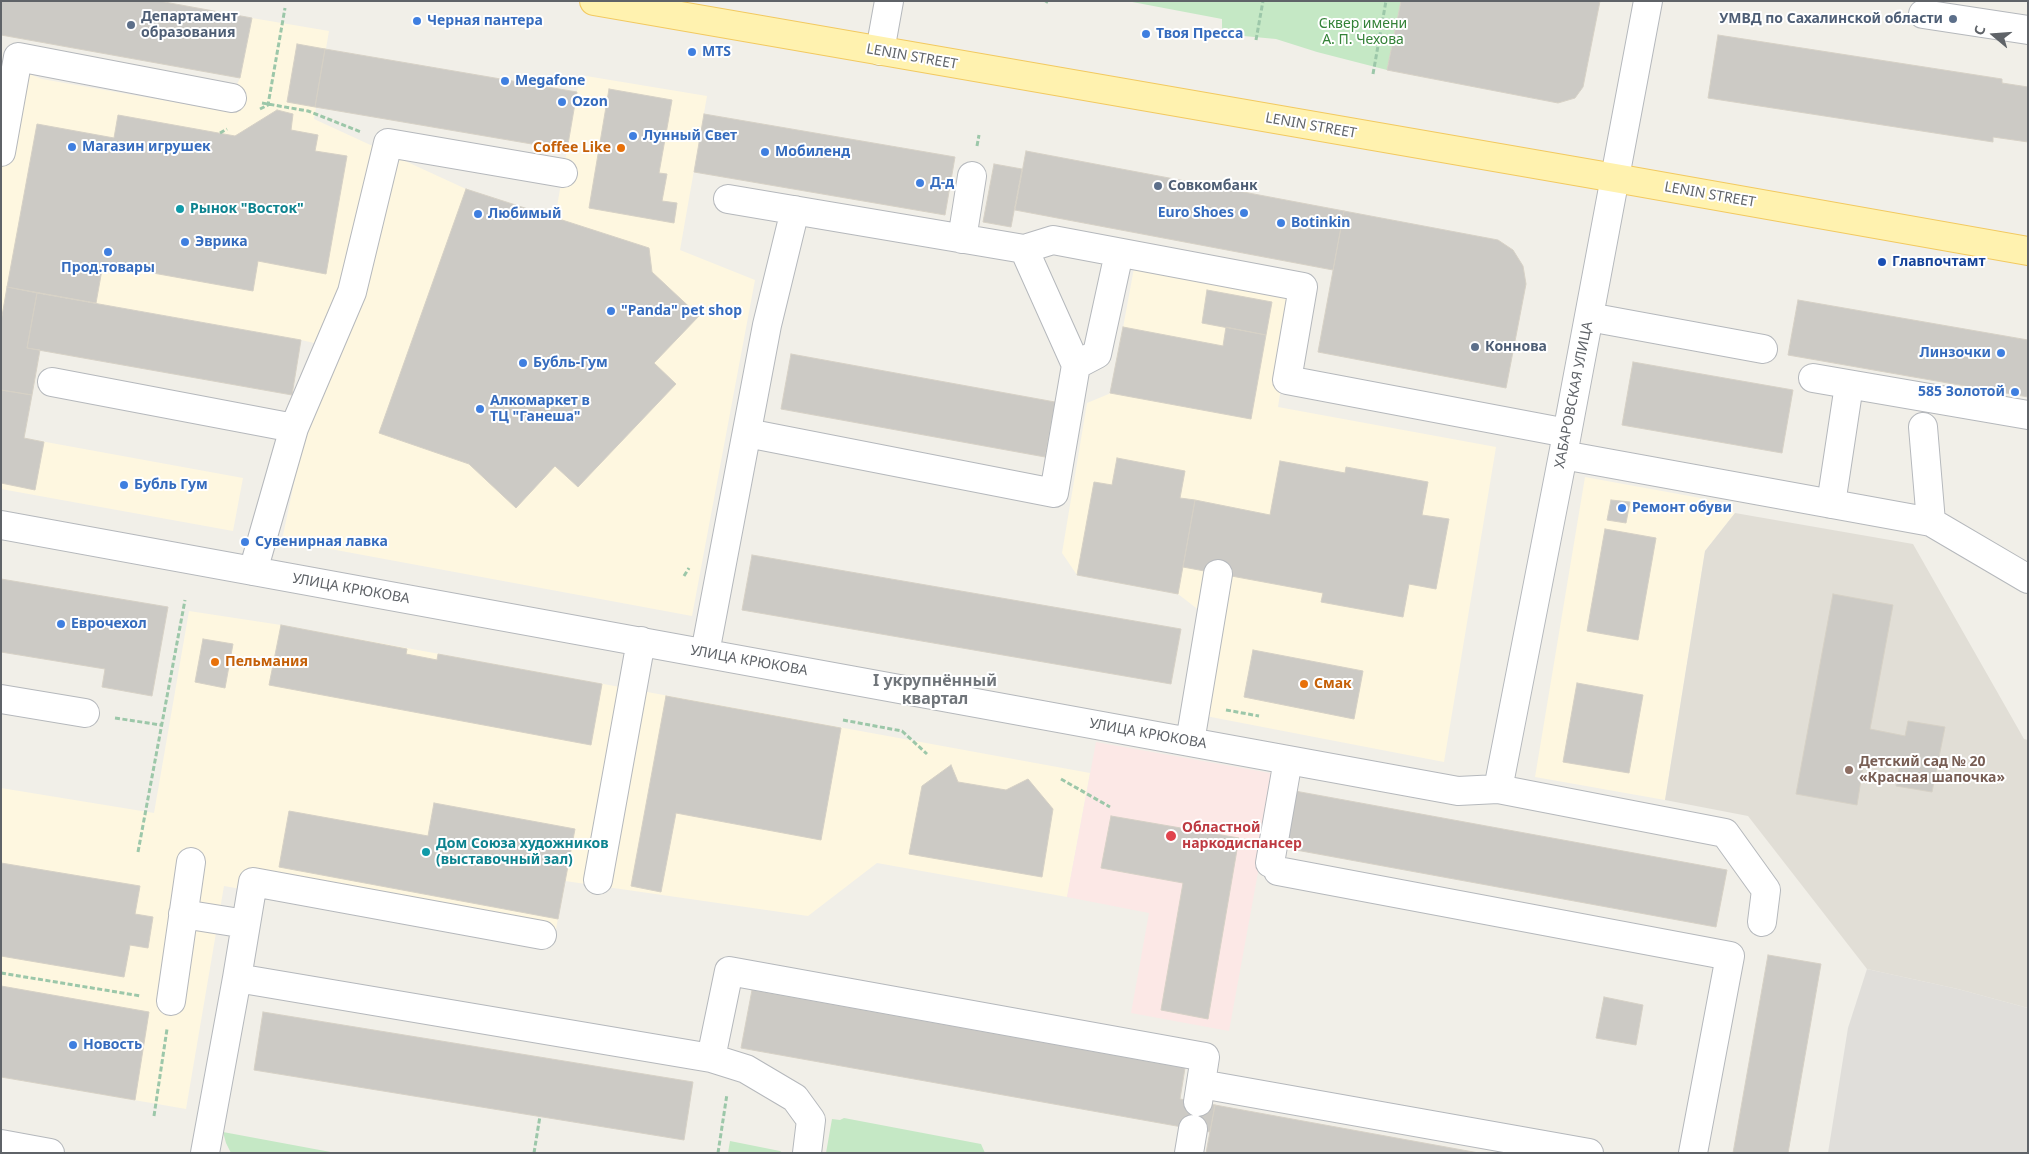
<!DOCTYPE html>
<meta charset="utf-8">
<style>
body{margin:0}
#map{position:relative;width:2029px;height:1154px;overflow:hidden;background:#f1efe8;font-family:"Noto Sans",sans-serif}
canvas{display:block}
.frame{position:absolute;inset:0;border:2px solid #5f6368;pointer-events:none}
.north{position:absolute;left:1969px;top:10px;width:50px;height:50px;-webkit-text-stroke:4px #fff;paint-order:stroke;rotate:288deg;font-size:14px;font-weight:700;line-height:20px;text-align:center;color:#5f6368}
.north::after{content:'';display:block;margin:auto;width:18px;height:22px;background:#5f6368;clip-path:polygon(50% 0,100% 100%,50% 72%,0 100%)}
</style>
<div id="map">
<canvas width="2029" height="1154"></canvas>
<div class="frame"></div>
<div class="north">С</div>
</div>
<script>
const context = document.querySelector('canvas').getContext('2d');
context.lineJoin = 'round';
function paint(path, color) {
  context.fillStyle = color;
  context.fill(path, 'evenodd');
}
function toPath(rows) {
  const path = new Path2D();
  for (const r of rows) {
    path.moveTo(r[0], r[1]);
    for (let i = 2; i < r.length; i += 2) path.lineTo(r[i], r[i + 1]);
  }
  return path;
}
function strokePath(path, color, width, dash) {
  context.strokeStyle = color;
  context.lineWidth = width;
  context.lineCap = dash ? 'butt' : 'round';
  context.setLineDash(dash || []);
  context.stroke(path);
}
function label(font, color, halo, rows, align = 'center') {
  context.font = font + ' "Noto Sans",sans-serif';
  context.lineWidth = 4;
  context.setLineDash([]);
  context.textBaseline = 'middle';
  context.strokeStyle = halo;
  context.fillStyle = color;
  for (const [text, x, y, turn = 0] of rows) {
    context.save();
    context.translate(x, y);
    context.rotate((+turn || 0) * Math.PI / 180);
    context.textAlign = isNaN(turn) ? turn : align;
    if (halo) context.strokeText(text, 0, 0);
    context.fillText(text, 0, 0);
    context.restore();
  }
}
paint(toPath([
 [252,18,329,31,314,119,466,189,555,218,580,75,707,96,680,250,755,280,692,616,282,540,323,345,301,340,38,293,28,347,40,350,24,438,243,478,233,531,1,489,1,63,42,79,224,111,240,78],
 [1134,268,1295,297,1278,407,1496,447,1444,762,1185,712,1200,611,1178,594,1077,575,1062,553,1087,403,1111,393],
 [1585,477,1717,501,1735,513,1705,551,1665,800,1535,777],
 [189,611,281,625,1090,773,1067,897,877,863,808,916,565,881,553,945,224,886,186,1109,1,1077,1,788,154,813]
]), '#fef7e0');
paint(toPath([
 [1867,969,1958,989,2028,1008,2028,1153,1828,1153,1848,1028]
]), '#e0deda');
paint(toPath([
 [1735,513,1913,544,2024,739,2028,740,2028,1008,1958,989,1867,969,1748,816,1665,800,1705,551]
]), '#e1ded6');
paint(toPath([
 [1096,742,1276,774,1229,1031,1131,1013,1149,913,1067,897]
]), '#fce8e6');
paint(toPath([
 [1127,1,1401,1,1387,70,1317,52,1276,39,1222,34,1222,19],
 [844,1118,981,1144,985,1153,826,1153,832,1119,840,1120],
 [223,1132,336,1153,231,1153,226,1143],
 [730,1141,780,1151,783,1153,728,1153]
]), '#c5e8c5');
const building = toPath([
 [1,1,159,1,252,18,240,78,1,35,1,1],
 [1401,1,1600,1,1583,87,1575,98,1558,103,1387,70,1401,1],
 [1718,35,2002,79,2002,83,2028,87,2028,142,1993,137,1993,142,1708,98,1718,35],
 [297,44,325,49,315,107,287,102,297,44],
 [325,49,577,92,567,150,315,107,325,49],
 [609,89,672,100,659,173,667,174,662,201,677,203,674,223,589,208,609,89],
 [277,110,293,114,291,130,318,135,315,151,347,156,326,274,258,261,253,291,103,264,96,303,7,287,37,124,114,138,118,115,235,136,277,110],
 [704,114,955,157,945,215,694,172,704,114],
 [1026,151,1344,211,1333,270,1015,210,1026,151],
 [994,164,1022,169,1011,227,983,222,994,164],
 [466,189,649,248,652,272,699,316,654,363,676,384,578,487,555,466,516,508,469,464,379,433,466,189],
 [1344,211,1498,240,1513,250,1523,266,1526,284,1506,388,1318,352,1344,211],
 [7,287,37,293,27,348,40,350,32,395,1,390,1,322,7,287],
 [1207,290,1272,302,1266,335,1202,323,1207,290],
 [37,293,301,340,292,395,27,348,37,293],
 [1798,300,2028,340,2028,397,1788,355,1798,300],
 [1123,327,1223,346,1226,327,1266,335,1251,419,1110,393,1123,327],
 [791,354,1055,402,1045,457,781,409,791,354],
 [1633,362,1793,390,1782,453,1622,425,1633,362],
 [1,390,32,395,24,438,44,442,35,490,1,483,1,390],
 [1117,458,1185,471,1180,498,1195,500,1178,594,1077,575,1094,482,1112,485,1117,458],
 [1280,461,1345,473,1346,467,1428,482,1422,515,1449,519,1436,589,1409,584,1403,617,1321,602,1323,593,1183,567,1195,500,1270,515,1280,461],
 [1611,500,1630,502,1626,523,1607,520,1611,500],
 [1605,529,1656,538,1638,640,1587,631,1605,529],
 [752,555,1181,629,1171,684,742,610,752,555],
 [1,579,168,607,152,696,102,687,105,669,1,652,1,579],
 [1833,594,1893,605,1870,729,1905,736,1908,721,1945,727,1932,792,1896,786,1899,768,1864,761,1857,805,1796,794,1833,594],
 [281,625,407,649,406,654,437,660,438,654,602,684,591,745,269,685,281,625],
 [203,639,233,644,225,688,195,682,203,639],
 [1253,650,1363,671,1354,719,1244,697,1253,650],
 [1577,683,1643,695,1629,773,1563,762,1577,683],
 [666,696,841,728,821,840,676,813,661,892,631,886,666,696],
 [951,765,958,782,1006,790,1028,779,1053,809,1042,877,909,854,922,786,951,765],
 [1295,791,1727,870,1716,927,1285,848,1295,791],
 [434,803,575,829,558,919,279,867,289,811,428,836,434,803],
 [1111,816,1239,838,1208,1019,1161,1010,1183,883,1101,868,1111,816],
 [1,863,140,886,135,914,153,917,148,948,130,945,124,977,1,956,1,863],
 [1768,955,1821,964,1788,1153,1733,1153,1768,955],
 [1,986,149,1012,135,1100,1,1077,1,986],
 [752,990,1185,1068,1180,1099,1215,1105,1210,1132,741,1048,752,990],
 [1604,997,1643,1005,1636,1045,1596,1038,1604,997],
 [263,1012,693,1082,684,1140,254,1070,263,1012],
 [1215,1105,1479,1153,1206,1153,1215,1105]
]);
paint(building, '#cccac5');
strokePath(building, '#d6d1c6', 1);
const minor = toPath([
 [1923,14,2028,30],
 [880,51,889,1],
 [1,152,18,57,232,98],
 [728,199,1024,249,1053,240,1303,287,1287,380,1567,433],
 [962,239,972,176],
 [1589,317,1763,349],
 [1076,365,1097,354,1119,253],
 [1813,378,2028,415],
 [52,382,294,428],
 [1923,427,1931,522],
 [747,433,1054,493,1076,365,1024,249],
 [1563,455,1931,522,2028,579],
 [1831,504,1849,385],
 [1,525,1458,791,1498,789,1725,833,1766,890,1762,922],
 [253,571,294,428,352,292,388,143,563,173],
 [705,653,767,325,795,210],
 [1,699,85,713],
 [1190,742,1218,574],
 [1498,789,1563,455,1648,1],
 [1270,863,1288,760],
 [1278,871,1730,956,1693,1153],
 [598,880,641,641],
 [183,914,246,924],
 [237,978,253,882,542,935],
 [171,1001,191,862],
 [711,1058,746,1069,795,1098,811,1120,807,1153],
 [1201,1084,1589,1153],
 [1,1144,50,1153],
 [205,1153,237,978,711,1058,729,971,1205,1057,1198,1102],
 [1189,1153,1193,1129]
]);
const major = toPath([
 [594,1,1615,178,2028,251]
]);
strokePath(minor, '#b5b8bc', 30);
strokePath(major, '#f2c960', 30);
strokePath(toPath([
 [1046,3,1047,1],
 [1256,40,1263,1],
 [1373,74,1386,1],
 [262,103,308,111,361,132],
 [260,109,268,105,285,8],
 [220,133,227,129],
 [977,146,979,135],
 [684,576,689,568],
 [1226,710,1259,716],
 [115,718,161,725],
 [843,720,902,731,927,754],
 [1061,779,1110,807],
 [138,852,185,600],
 [1,973,141,996],
 [154,1116,167,1029],
 [534,1153,540,1116],
 [718,1153,727,1094]
]), '#9cc7a9', 3, [5, 2.5]);
strokePath(minor, '#fff', 28);
strokePath(major, '#fff2af', 28);
for (const [x, y, r, color] of [
 [1953,19,5,"#5c6f8a"],
 [417,21,5,"#3f7fe0"],
 [131,25,5,"#5c6f8a"],
 [1146,34,5,"#3f7fe0"],
 [692,52,5,"#3f7fe0"],
 [505,81,5,"#3f7fe0"],
 [562,102,5,"#3f7fe0"],
 [633,136,5,"#3f7fe0"],
 [72,147,5,"#3f7fe0"],
 [621,148,5,"#e8710a"],
 [765,152,5,"#3f7fe0"],
 [920,183,5,"#3f7fe0"],
 [1158,186,5,"#5c6f8a"],
 [180,209,5,"#0f9aa8"],
 [1244,213,5,"#3f7fe0"],
 [478,214,5,"#3f7fe0"],
 [1281,223,5,"#3f7fe0"],
 [185,242,5,"#3f7fe0"],
 [108,252,5,"#3f7fe0"],
 [1882,262,5,"#1a4fb4"],
 [611,311,5,"#3f7fe0"],
 [1475,347,5,"#5c6f8a"],
 [2001,353,5,"#3f7fe0"],
 [523,363,5,"#3f7fe0"],
 [2015,392,5,"#3f7fe0"],
 [480,409,5,"#3f7fe0"],
 [124,485,5,"#3f7fe0"],
 [1622,508,5,"#3f7fe0"],
 [245,542,5,"#3f7fe0"],
 [61,624,5,"#3f7fe0"],
 [215,662,5,"#e8710a"],
 [1304,684,5,"#e8710a"],
 [1849,770,5,"#8d6e63"],
 [1171,836,6,"#e0444e"],
 [426,852,5,"#0f9aa8"],
 [73,1045,5,"#3f7fe0"]
]) {
  const dot = new Path2D();
  dot.arc(x, y, r, 0, 2 * Math.PI);
  context.fillStyle = color;
  context.fill(dot);
  strokePath(dot, '#fff', 2);
}
label('bold 14px', '#4e5e75', '#fff', [
 ["Департамент",141,17],
 ["образования",141,33],
 ["УМВД по Сахалинской области",1943,19,"right"],
 ["Совкомбанк",1168,186],
 ["Коннова",1485,347]
], 'left');
label('bold 14px', '#366cbe', '#fff', [
 ["Черная пантера",427,21],
 ["Твоя Пресса",1156,34],
 ["MTS",702,52],
 ["Megafone",515,81],
 ["Ozon",572,102],
 ["Лунный Свет",643,136],
 ["Магазин игрушек",82,147],
 ["Мобиленд",775,152],
 ["Д-д",930,183],
 ["Euro Shoes",1234,213,"right"],
 ["Любимый",488,214],
 ["Botinkin",1291,223],
 ["Эврика",195,242],
 ["Прод.товары",108,268,"center"],
 ["\"Panda\" pet shop",621,311],
 ["Линзочки",1991,353,"right"],
 ["Бубль-Гум",533,363],
 ["585 Золотой",2005,392,"right"],
 ["Алкомаркет в",490,401],
 ["ТЦ \"Ганеша\"",490,417],
 ["Бубль Гум",134,485],
 ["Ремонт обуви",1632,508],
 ["Сувенирная лавка",255,542],
 ["Еврочехол",71,624],
 ["Новость",83,1045]
], 'left');
label('14px', '#348238', '#fff', [
 ["Сквер имени",1363,24],
 ["А. П. Чехова",1363,40]
]);
label('14px', '#5f6368', '#fff', [
 ["LENIN STREET",912,57,10],
 ["LENIN STREET",1311,126,10],
 ["LENIN STREET",1710,195,10],
 ["ХАБАРОВСКАЯ УЛИЦА",1574,395,-79],
 ["УЛИЦА КРЮКОВА",351,589,10],
 ["УЛИЦА КРЮКОВА",749,661,10],
 ["УЛИЦА КРЮКОВА",1148,734,10]
]);
label('bold 14px', '#c56008', '#fff', [
 ["Coffee Like",611,148,"right"],
 ["Пельмания",225,662],
 ["Смак",1314,684]
], 'left');
label('bold 14px', '#0d838f', '#fff', [
 ["Рынок \"Восток\"",190,209],
 ["Дом Союза художников",436,844],
 ["(выставочный зал)",436,860]
], 'left');
label('bold 14px', '#164399', '#fff', [
 ["Главпочтамт",1892,262]
], 'left');
label('bold 14px', '#785e54', '#fff', [
 ["Детский сад № 20",1859,762],
 ["«Красная шапочка»",1859,778]
], 'left');
label('bold 14px', '#be3a42', '#fff', [
 ["Областной",1182,828],
 ["наркодиспансер",1182,844]
], 'left');
label('bold 16px', '#70757a', '#fff', [
 ["I укрупнённый",935,681],
 ["квартал",935,699]
]);
</script>
